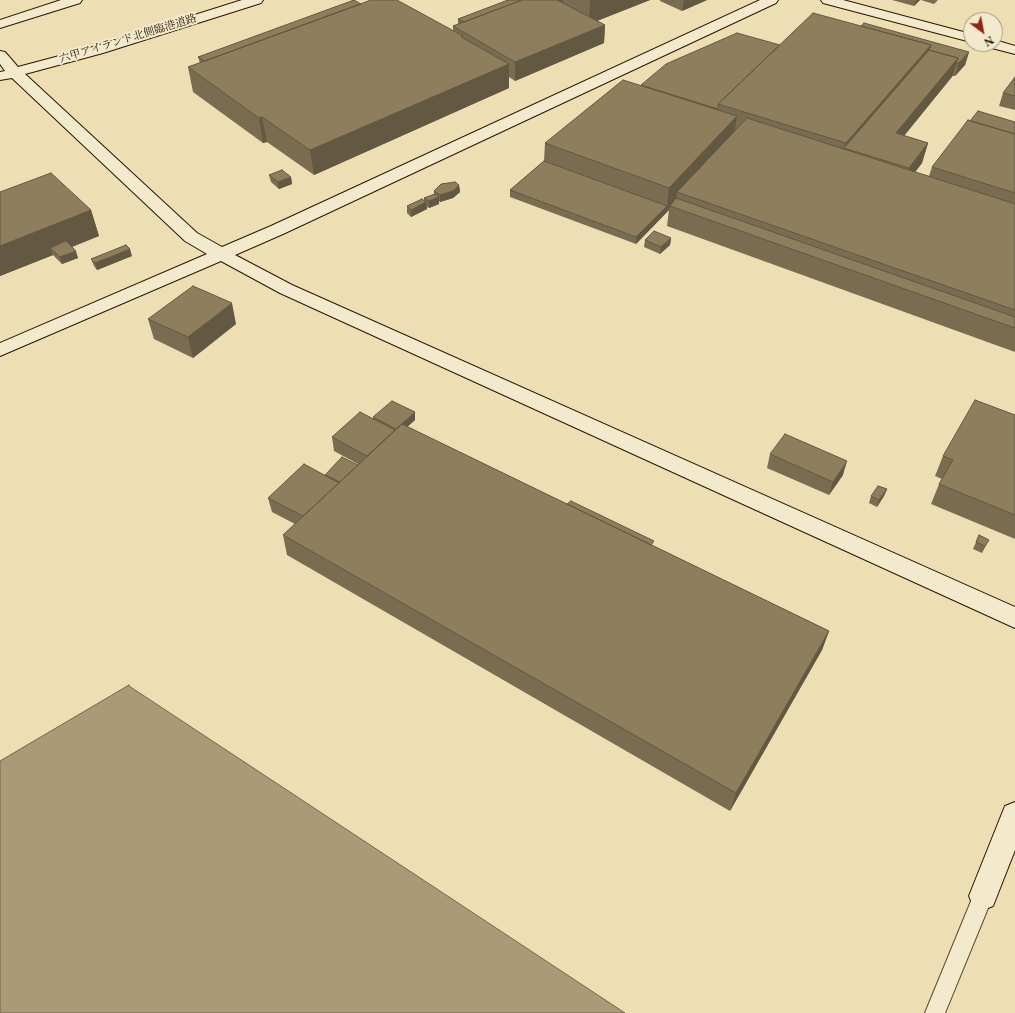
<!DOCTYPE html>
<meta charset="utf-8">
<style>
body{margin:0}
#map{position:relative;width:1015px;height:1013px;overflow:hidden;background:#eddeb3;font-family:"EB Garamond",serif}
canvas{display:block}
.north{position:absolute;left:963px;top:12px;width:40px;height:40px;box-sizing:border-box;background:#f3eace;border:1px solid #a2957c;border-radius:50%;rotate:148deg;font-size:11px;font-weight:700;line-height:16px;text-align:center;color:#281602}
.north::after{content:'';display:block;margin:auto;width:14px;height:18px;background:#8f2418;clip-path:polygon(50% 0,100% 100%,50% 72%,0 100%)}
</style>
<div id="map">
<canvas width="1015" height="1013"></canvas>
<div class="north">N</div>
</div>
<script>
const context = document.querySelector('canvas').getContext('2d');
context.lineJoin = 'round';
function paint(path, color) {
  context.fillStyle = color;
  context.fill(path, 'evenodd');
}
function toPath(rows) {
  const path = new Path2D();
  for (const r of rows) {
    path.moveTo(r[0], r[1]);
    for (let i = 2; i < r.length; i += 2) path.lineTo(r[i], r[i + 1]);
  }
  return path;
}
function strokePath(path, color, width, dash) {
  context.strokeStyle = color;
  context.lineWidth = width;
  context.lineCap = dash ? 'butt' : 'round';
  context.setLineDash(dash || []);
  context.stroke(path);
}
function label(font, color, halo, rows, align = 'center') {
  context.font = font + ' "EB Garamond","Noto Serif JP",serif';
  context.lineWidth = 4;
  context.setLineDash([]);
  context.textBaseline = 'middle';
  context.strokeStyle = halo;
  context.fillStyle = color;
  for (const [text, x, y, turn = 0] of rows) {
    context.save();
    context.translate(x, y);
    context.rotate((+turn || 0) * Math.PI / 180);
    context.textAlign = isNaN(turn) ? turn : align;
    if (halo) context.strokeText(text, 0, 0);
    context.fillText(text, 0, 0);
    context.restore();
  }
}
const water = toPath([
 [129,685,129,686,625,1013,0,1013,0,761,129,685]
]);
paint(water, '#aa9a77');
strokePath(water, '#766548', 1);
const lane = toPath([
 [983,887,990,889,993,896,945,1013,925,1013,976,889,983,887]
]);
const secondary = toPath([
 [61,0,82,0,80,3,0,28,0,20,61,0],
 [242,0,263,0,261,3,103,53,25,74,197,233,222,247,271,226,760,0,778,0,776,3,283,234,235,255,292,285,1015,607,1015,628,280,293,221,261,0,356,0,343,207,254,185,241,12,78,0,80,0,72,5,71,0,64,0,51,5,52,18,67,93,47,242,0],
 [821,0,843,0,971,34,971,42,823,3,821,0],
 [995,40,1015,46,1015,54,988,47,986,44,995,44,995,40],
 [1015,802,1015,850,993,906,983,910,973,906,969,896,1005,806,1015,802]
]);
strokePath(lane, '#59482e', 2);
strokePath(secondary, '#281602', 2);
paint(lane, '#f3eace');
paint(secondary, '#f3eace');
paint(toPath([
 [508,0,650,0,597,21,605,25,604,43,515,81,509,77,509,88,314,175,267,142,263,143,193,92,188,67,200,63,198,57,361,4,453,31,453,26,458,24,458,19],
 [660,0,707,0,682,11,660,1],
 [892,0,920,0,914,6],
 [921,0,938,0,934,4],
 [861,26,969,52,965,65,955,76,952,76,904,136,928,143,922,163,915,172,929,176,932,167,970,121,1015,122,1015,352,667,226,669,210,636,244,510,197,510,190,544,161,545,143,641,86,641,85,780,45],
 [1015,77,1015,110,999,106,1003,93],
 [269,175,291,177,292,184,279,189,271,182],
 [459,185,460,192,453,198,440,202,439,201,439,204,429,208,427,207,427,209,411,217,407,213,407,206,424,201,424,198,434,194,434,191],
 [0,192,91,210,99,236,72,247,78,258,62,264,53,255,0,276],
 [671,238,670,245,660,254,644,247,645,240],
 [132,256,97,270,94,266,91,259],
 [148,319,236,324,193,358,154,339],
 [1015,415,1015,539,931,504,939,484,942,479,935,476,943,456],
 [373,417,415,420,407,427,829,631,822,650,730,811,287,555,283,535,295,524,272,512,268,498,325,475,358,465,358,464,334,451,332,437,373,419],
 [770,454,843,475,829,495,767,468],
 [887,489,884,496,877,507,869,503,871,496],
 [979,535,989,540,982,553,973,549]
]), '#7a6c51');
paint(toPath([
 [556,0,563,0,563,10],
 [590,0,650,0,589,24],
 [684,0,707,0,682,11],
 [916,0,920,0,914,6],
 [605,25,604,43,515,81,515,62],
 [931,45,924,69,844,148,846,143],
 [969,52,965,65,955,76,959,63],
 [958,58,952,77,890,153,896,133],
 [509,64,509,88,314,175,310,150],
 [737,116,733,141,677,192,676,203,670,206,669,210,636,244,636,237,667,206,669,188],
 [262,117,267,142,263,143,259,118],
 [928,143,922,163,903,188,909,168],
 [291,177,292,184,279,189,278,182],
 [459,185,460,192,453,198,440,202,440,195],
 [439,197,439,204,429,208,429,201],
 [426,202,427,209,411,217,411,210],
 [91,210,99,236,56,253,50,248,53,255,0,276,0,246],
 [671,238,670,245,660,254,661,247],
 [130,249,132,256,97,270,95,263],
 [76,251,78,258,62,264,60,257],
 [232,303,236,324,193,358,188,337],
 [415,412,415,420,397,436,396,429],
 [847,461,843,475,829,495,833,482],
 [887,489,884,496,877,507,879,500],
 [829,631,822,650,730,811,736,793]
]), '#635842');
const building = toPath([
 [354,0,361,4,205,61,198,57,354,0],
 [371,0,397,0,463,36,461,37,509,64,310,150,262,117,259,118,188,67,371,0],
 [508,0,522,0,464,22,458,19,508,0],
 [522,0,557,0,605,25,515,62,453,26,522,0],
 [813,13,931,45,846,143,718,104,813,13],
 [864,23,969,52,959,63,956,63,958,58,929,50,931,45,861,26,864,23],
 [737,33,780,45,718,104,718,109,641,85,666,64,737,33],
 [929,50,958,58,896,133,928,143,909,168,844,148,929,50],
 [1015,77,1015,96,1003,93,1015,77],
 [623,80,737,116,669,188,545,143,623,80],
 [978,111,1015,122,1015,134,970,121,978,111],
 [747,118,1015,204,1015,310,677,192,747,118],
 [968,120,1015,134,1015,193,932,167,968,120],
 [544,161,667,206,636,237,510,190,544,161],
 [282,170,291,177,278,182,269,175,282,170],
 [51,173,91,210,0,246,0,192,51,173],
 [455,182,459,185,453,191,440,195,434,191,441,184,455,182],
 [435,194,439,197,429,201,424,198,435,194],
 [676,198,1015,317,1015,328,670,206,676,198],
 [422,199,426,202,411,210,407,206,422,199],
 [654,231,671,238,661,247,645,240,654,231],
 [66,241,76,251,60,257,50,248,66,241],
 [126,245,130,249,95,263,91,259,126,245],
 [193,286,232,303,188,337,148,319,193,286],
 [975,400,1015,415,1015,515,939,484,953,460,943,456,975,400],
 [392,401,415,412,396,429,373,417,392,401],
 [360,412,395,430,367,456,332,437,360,412],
 [402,424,829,631,736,793,283,535,402,424],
 [785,434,847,461,833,482,770,454,785,434],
 [342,457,358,465,340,482,325,475,342,457],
 [304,464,339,483,303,516,268,498,304,464],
 [878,486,887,489,879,500,871,496,878,486],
 [571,501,654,541,651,545,567,504,571,501],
 [979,535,989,540,985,546,976,542,979,535]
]);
paint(building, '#8e7e5e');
strokePath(building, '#635842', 1);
label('11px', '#281602', '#f3eace', [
 ["六甲アイランド北側臨港道路",128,39,-17]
]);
</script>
